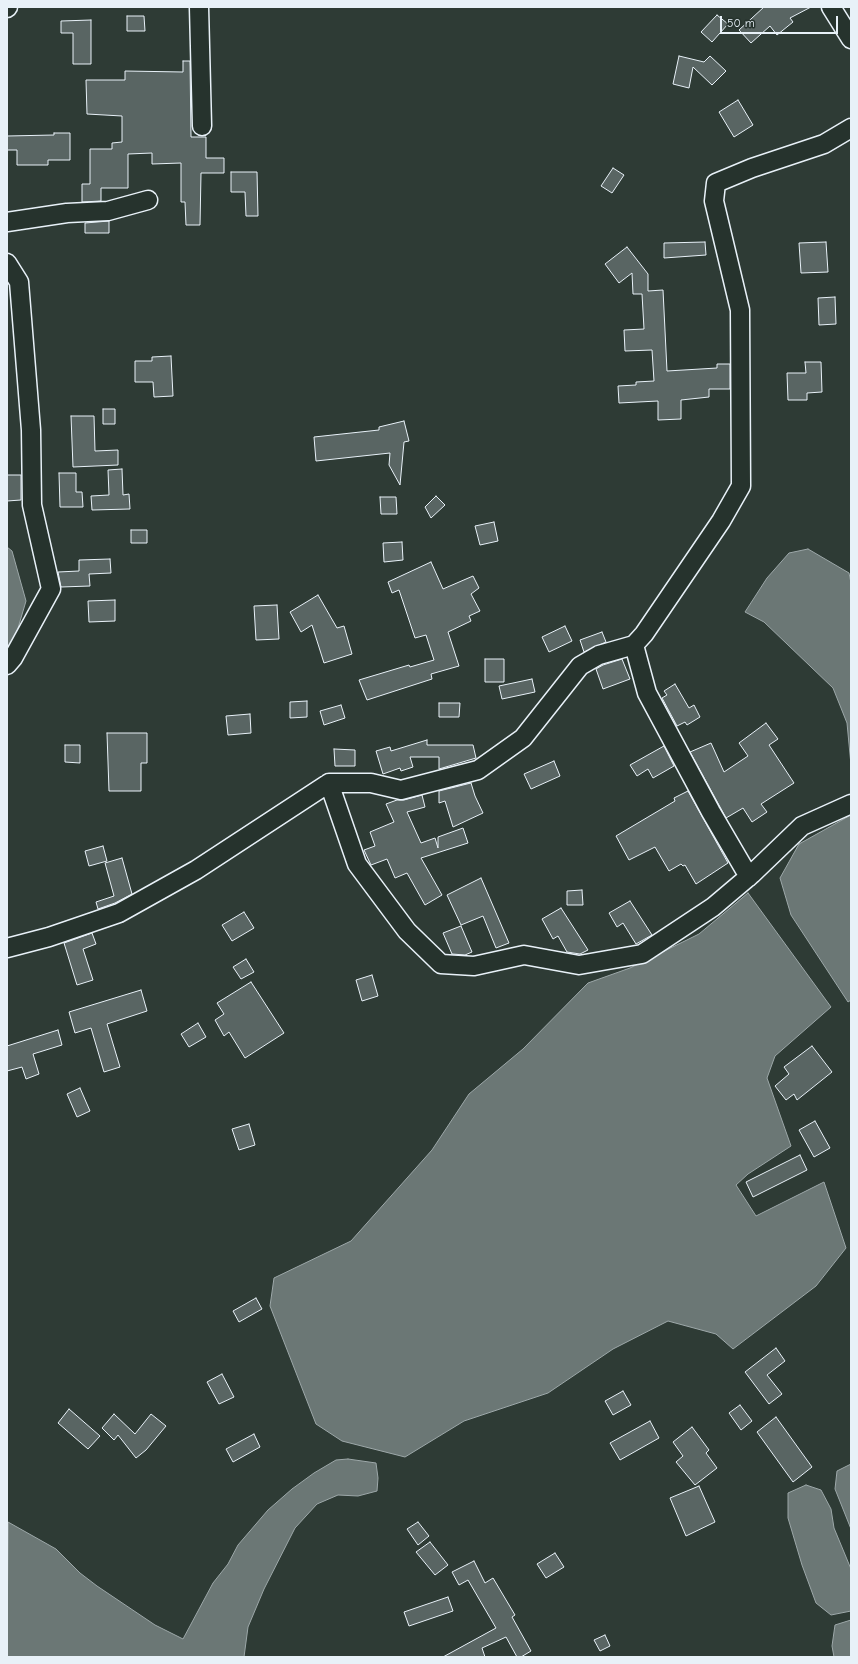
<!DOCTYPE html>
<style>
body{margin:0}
#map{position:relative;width:858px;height:1664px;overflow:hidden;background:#2e3b35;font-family:"Comic Neue",sans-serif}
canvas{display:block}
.frame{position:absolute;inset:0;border:8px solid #e8f1f8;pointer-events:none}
.scale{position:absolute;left:720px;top:16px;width:118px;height:18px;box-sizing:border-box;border:2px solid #e8f1f8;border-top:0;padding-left:5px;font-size:12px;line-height:14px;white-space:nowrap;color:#e8f1f8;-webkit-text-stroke:3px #26332d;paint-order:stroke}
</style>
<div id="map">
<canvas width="858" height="1664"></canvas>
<div class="frame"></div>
<div class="scale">50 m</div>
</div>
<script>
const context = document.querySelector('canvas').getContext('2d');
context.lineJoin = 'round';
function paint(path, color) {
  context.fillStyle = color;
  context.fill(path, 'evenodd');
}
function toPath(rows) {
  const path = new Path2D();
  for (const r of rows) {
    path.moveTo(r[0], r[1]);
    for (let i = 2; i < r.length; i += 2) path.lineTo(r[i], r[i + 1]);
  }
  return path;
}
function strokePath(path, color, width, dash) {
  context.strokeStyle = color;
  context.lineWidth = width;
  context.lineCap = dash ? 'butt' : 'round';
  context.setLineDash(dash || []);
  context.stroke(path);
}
const water = toPath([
 [7,547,12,551,26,601,13,645,7,650,7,547],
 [808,549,849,573,851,583,851,765,847,723,833,688,764,622,745,612,767,578,789,553,808,549],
 [851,815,851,1000,848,1002,791,915,780,878,799,844,851,815],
 [748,893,831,1007,775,1056,767,1078,791,1146,748,1174,736,1185,756,1216,824,1182,846,1248,816,1286,733,1349,716,1334,668,1321,613,1349,548,1393,464,1421,405,1457,342,1441,316,1424,270,1306,274,1278,351,1241,432,1150,469,1094,523,1049,588,983,630,968,699,934,748,893],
 [348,1459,376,1463,378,1478,377,1491,358,1496,338,1495,317,1504,295,1528,264,1589,248,1627,244,1657,7,1657,8,1522,56,1549,80,1573,97,1586,155,1625,183,1639,213,1583,228,1564,238,1545,268,1510,292,1489,314,1473,336,1460,348,1459],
 [851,1464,851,1529,835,1489,837,1471,851,1464],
 [806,1485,821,1490,831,1509,834,1528,851,1569,851,1611,831,1615,816,1603,802,1565,788,1518,788,1493,806,1485],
 [851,1620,851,1657,834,1657,832,1646,835,1625,851,1620]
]);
paint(water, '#6b7775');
strokePath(water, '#9da8a9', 1);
const building = toPath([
 [764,7,811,7,790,18,793,22,777,35,770,26,751,43,739,30,764,7],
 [717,15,728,24,712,42,701,32,717,15],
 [127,16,144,16,145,31,127,31,127,16],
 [91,20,91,64,73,64,73,33,61,33,61,21,91,20],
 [679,56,704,62,710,56,726,71,712,85,693,67,689,88,673,84,679,56],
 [183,61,190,61,191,137,206,137,206,158,224,158,224,173,201,173,200,225,186,225,185,202,181,202,181,163,152,164,152,153,128,154,128,188,101,188,101,201,82,202,82,184,90,184,90,149,112,149,112,143,122,142,122,116,87,114,86,80,125,80,125,71,183,72,183,61],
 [738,100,753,125,734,137,719,112,738,100],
 [54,133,70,133,70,160,48,160,48,165,17,165,17,150,7,150,7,136,54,135,54,133],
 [613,168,624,175,612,193,601,186,613,168],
 [231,172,257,172,258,216,246,216,245,192,231,192,231,172],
 [109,221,109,233,85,233,85,223,109,221],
 [705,242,706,255,664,258,664,243,705,242],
 [826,242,828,272,801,273,799,243,826,242],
 [627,247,648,274,648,291,663,290,667,371,717,368,717,364,730,364,730,389,709,389,709,397,681,400,681,419,658,420,658,401,619,403,618,386,636,385,636,382,654,381,652,350,625,351,624,330,644,329,642,294,633,294,632,273,619,283,605,264,627,247],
 [835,297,836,324,819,325,818,298,835,297],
 [171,356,173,396,154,397,153,382,135,382,135,361,152,361,152,357,171,356],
 [805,362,821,362,822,392,807,393,807,400,788,400,787,373,806,373,805,362],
 [103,409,115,409,115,424,103,424,103,409],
 [71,416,94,416,95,451,118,450,118,465,73,467,71,416],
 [404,421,409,441,404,442,400,485,389,465,390,453,316,461,314,437,379,430,379,427,404,421],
 [122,469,123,495,129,494,130,509,92,510,91,496,109,495,108,470,122,469],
 [59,473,76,473,76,492,82,492,83,507,60,507,59,473],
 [7,475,21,475,21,500,7,501,7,475],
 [436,496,445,505,431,518,425,507,436,496],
 [380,497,396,497,397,514,381,514,380,497],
 [494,522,498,541,480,545,475,526,494,522],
 [131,530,147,530,147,543,131,543,131,530],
 [402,542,403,560,384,562,383,543,402,542],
 [110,559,111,573,89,574,90,586,61,587,58,572,79,571,79,560,110,559],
 [431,562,443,589,473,576,479,588,471,594,480,611,469,616,471,621,448,632,459,666,431,674,432,679,367,700,359,680,409,665,410,667,434,660,426,635,415,638,399,590,392,593,388,582,431,562],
 [318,595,337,628,344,626,352,654,324,663,312,625,301,632,290,612,318,595],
 [115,600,115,621,89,622,88,601,115,600],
 [277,605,279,639,256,640,254,606,277,605],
 [565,626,572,641,549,652,542,637,565,626],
 [602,632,606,642,584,652,580,640,602,632],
 [485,659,504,659,504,682,485,682,485,659],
 [622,659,630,679,603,689,596,669,603,665,622,659],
 [532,679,535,692,502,699,499,686,532,679],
 [675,684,689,708,694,705,700,717,687,725,685,722,677,726,662,698,667,695,664,691,675,684],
 [307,701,307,717,290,718,290,702,307,701],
 [439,703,460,703,459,717,439,717,439,703],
 [341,705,345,718,324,725,320,711,341,705],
 [250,714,251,733,228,735,226,716,250,714],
 [766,723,778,739,769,745,794,783,761,804,767,812,752,822,743,808,726,818,690,752,711,743,724,772,748,756,739,743,766,723],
 [107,733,147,733,147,763,141,763,141,791,109,791,107,733],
 [427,740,427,745,473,745,476,758,439,769,439,757,410,757,413,767,401,771,400,768,383,774,376,751,390,747,391,751,427,740],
 [65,745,80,745,80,763,65,762,65,745],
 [664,746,674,766,653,778,648,769,637,776,630,765,664,746],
 [334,749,355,750,355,766,335,766,334,749],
 [554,761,560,776,531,789,524,774,554,761],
 [471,783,475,796,483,813,453,827,445,801,439,803,439,791,471,783],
 [688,791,728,863,696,884,685,865,683,866,681,864,669,871,655,847,629,860,616,836,675,801,674,798,688,791],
 [422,795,425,807,407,812,421,843,435,838,438,848,438,837,463,828,468,843,421,858,442,895,425,905,407,873,395,878,387,859,371,865,364,850,375,846,370,832,394,822,386,804,397,800,404,800,422,795],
 [103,846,107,861,89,866,85,851,103,846],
 [122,858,132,894,115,903,98,909,96,902,114,896,105,863,122,858],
 [481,878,509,943,496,948,483,916,461,925,447,895,481,878],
 [582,890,583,905,567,905,567,891,582,890],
 [630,901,652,935,636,944,623,923,617,927,609,913,630,901],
 [561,908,588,950,580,954,567,952,558,936,553,939,542,919,561,908],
 [244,912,254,928,232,941,222,925,244,912],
 [461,926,472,952,465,955,452,954,443,933,461,926],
 [92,933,96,944,83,949,93,980,77,985,64,943,92,933],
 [246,959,254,972,241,979,233,967,246,959],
 [372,975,378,996,362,1001,356,980,372,975],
 [251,982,284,1033,245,1058,229,1032,224,1036,215,1020,224,1014,217,1003,251,982],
 [141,990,147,1011,107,1024,120,1067,104,1072,91,1028,75,1033,69,1012,141,990],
 [198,1023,206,1037,189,1047,181,1034,198,1023],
 [58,1030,62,1045,33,1054,39,1074,26,1079,22,1067,7,1071,7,1046,58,1030],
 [812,1046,832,1072,797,1100,794,1094,786,1100,775,1086,789,1074,784,1067,812,1046],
 [80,1088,90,1111,77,1117,67,1094,80,1088],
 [815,1121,830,1148,814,1157,799,1130,815,1121],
 [249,1124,255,1145,239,1150,232,1129,249,1124],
 [800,1155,807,1170,753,1197,746,1182,800,1155],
 [256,1298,262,1309,239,1322,233,1311,256,1298],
 [776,1348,785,1361,767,1375,782,1394,769,1404,745,1372,776,1348],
 [222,1374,234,1397,219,1404,207,1382,222,1374],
 [623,1391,631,1405,613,1415,605,1401,623,1391],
 [740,1405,752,1421,741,1430,729,1413,740,1405],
 [69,1409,100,1436,88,1449,58,1423,69,1409],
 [114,1414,135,1434,151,1414,166,1426,146,1450,136,1458,118,1435,114,1440,102,1428,114,1414],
 [776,1417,812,1467,793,1482,757,1432,776,1417],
 [650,1421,659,1438,620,1460,610,1443,650,1421],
 [692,1427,709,1450,706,1453,717,1468,695,1485,676,1462,683,1456,673,1442,692,1427],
 [254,1434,260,1447,233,1462,226,1449,254,1434],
 [699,1486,715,1522,686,1536,670,1498,699,1486],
 [418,1522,429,1536,418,1545,407,1529,418,1522],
 [430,1542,448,1565,435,1575,416,1552,430,1542],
 [555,1553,564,1567,546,1578,537,1564,555,1553],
 [474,1561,485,1583,493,1578,515,1615,512,1617,531,1651,521,1657,517,1657,506,1637,482,1648,485,1657,443,1657,496,1628,468,1580,459,1585,452,1572,474,1561],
 [448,1597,453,1611,409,1626,404,1612,448,1597],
 [605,1635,610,1646,600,1651,594,1640,605,1635]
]);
paint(building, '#596563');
strokePath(building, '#e8f1f8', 1);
const minor = toPath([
 [199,7,202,126],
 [831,7,851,39],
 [7,8,8,7],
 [7,222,67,213,108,211,148,200],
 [7,263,19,282,31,430,32,505,51,589,13,658,7,665],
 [329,783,357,864,407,931,441,964,474,966,524,955,579,965,642,954,713,907,752,874,802,826,851,804],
 [749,877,711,812,647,693,634,645,644,634,721,521,741,486,740,310,714,201,716,183,752,168,824,144,851,128],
 [7,948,49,937,119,913,196,870,329,783,371,783,401,790,478,770,523,738,580,666,599,655,634,645]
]);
strokePath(minor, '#e8f1f8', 21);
strokePath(minor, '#26332d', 18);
</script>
